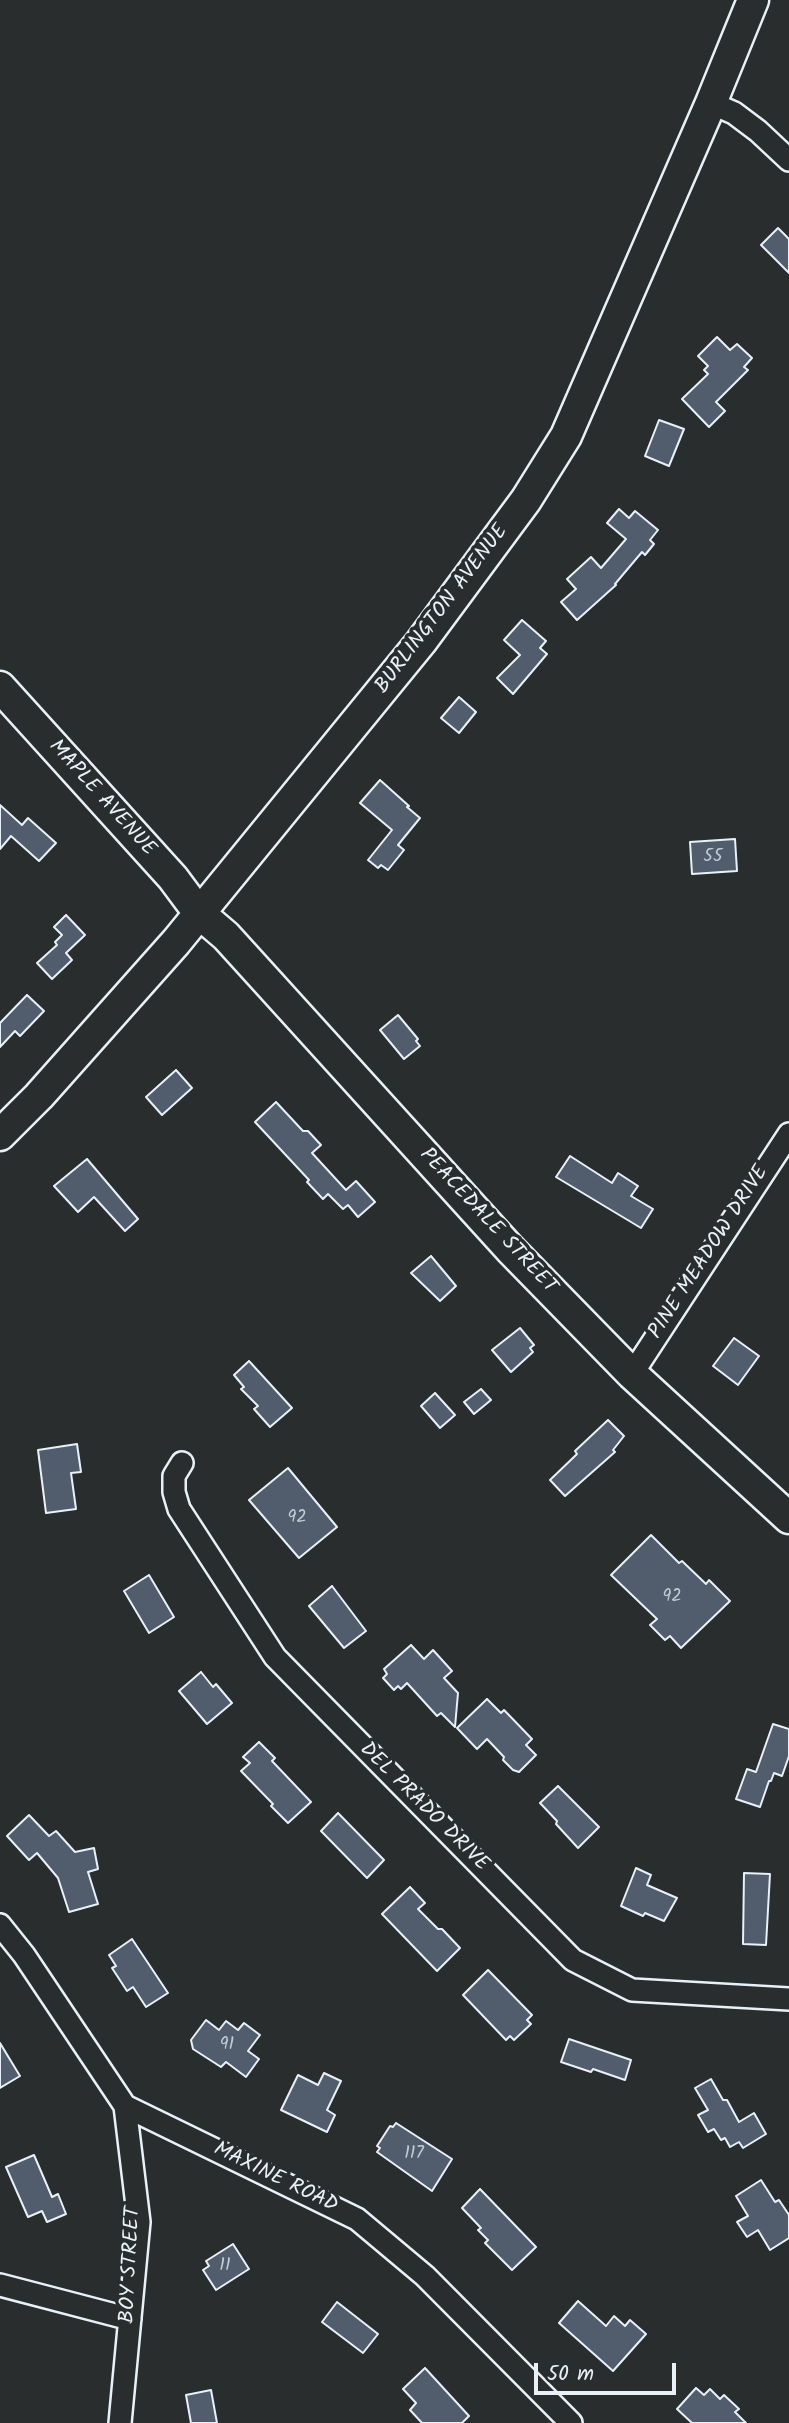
<!DOCTYPE html>
<style>
body{margin:0}
#map{position:relative;width:789px;height:2423px;overflow:hidden;background:#2a2d2e;font-family:Kalam,sans-serif}
canvas{display:block}
.scale{position:absolute;left:534px;top:2363px;width:142px;height:32px;box-sizing:border-box;border:4px solid #e8f1f8;border-top:0;padding-left:9px;font-size:21px;line-height:24px;white-space:nowrap;color:#e8f1f8;-webkit-text-stroke:5px #2a2d2e;paint-order:stroke}
</style>
<div id="map">
<canvas width="789" height="2423"></canvas>
<div class="scale">50 m</div>
</div>
<script>
const context = document.querySelector('canvas').getContext('2d');
context.lineJoin = 'round';
function paint(path, color) {
  context.fillStyle = color;
  context.fill(path, 'evenodd');
}
function toPath(rows) {
  const path = new Path2D();
  for (const r of rows) {
    path.moveTo(r[0], r[1]);
    for (let i = 2; i < r.length; i += 2) path.lineTo(r[i], r[i + 1]);
  }
  return path;
}
function strokePath(path, color, width, dash) {
  context.strokeStyle = color;
  context.lineWidth = width;
  context.lineCap = dash ? 'butt' : 'round';
  context.setLineDash(dash || []);
  context.stroke(path);
}
function label(font, color, halo, rows, align = 'center') {
  context.font = font + ' Kalam,sans-serif';
  context.lineWidth = 7;
  context.setLineDash([]);
  context.textBaseline = 'middle';
  context.strokeStyle = halo;
  context.fillStyle = color;
  for (const [text, x, y, turn = 0] of rows) {
    context.save();
    context.translate(x, y);
    context.rotate((+turn || 0) * Math.PI / 180);
    context.textAlign = isNaN(turn) ? turn : align;
    if (halo) context.strokeText(text, 0, 0);
    context.fillText(text, 0, 0);
    context.restore();
  }
}
const building = toPath([
 [778,228,789,239,789,273,761,245,778,228],
 [717,337,730,350,737,344,752,358,744,367,748,370,716,402,725,411,709,427,682,399,708,374,704,370,708,366,698,356,717,337],
 [659,420,684,429,669,466,645,456,659,420],
 [619,509,629,518,635,511,658,530,650,540,654,544,645,555,642,552,615,584,616,585,577,620,561,602,576,589,567,579,591,557,601,568,626,539,607,523,619,509],
 [522,620,546,641,540,648,547,654,513,694,497,678,520,655,504,640,522,620],
 [459,697,476,712,459,733,441,718,459,697],
 [380,780,409,806,407,807,420,818,398,845,404,850,388,870,381,865,378,868,368,860,392,830,360,803,380,780],
 [0,805,22,825,28,818,56,843,39,861,11,836,0,849,0,805],
 [735,839,737,871,692,874,690,842,735,839],
 [66,915,85,935,66,953,72,960,52,979,37,963,57,945,55,942,62,935,54,927,66,915],
 [27,995,44,1011,20,1036,15,1031,0,1047,0,1023,27,995],
 [398,1015,418,1039,416,1041,420,1046,404,1059,380,1030,398,1015],
 [176,1070,192,1088,162,1115,146,1097,176,1070],
 [276,1102,303,1131,308,1131,321,1145,312,1153,346,1190,356,1181,375,1202,358,1217,348,1205,343,1209,328,1194,323,1199,307,1182,309,1180,255,1122,276,1102],
 [570,1156,612,1183,618,1173,638,1186,631,1196,653,1209,641,1228,556,1177,570,1156],
 [87,1159,138,1219,125,1231,94,1197,78,1212,54,1186,87,1159],
 [431,1256,456,1286,440,1301,411,1273,431,1256],
 [520,1328,534,1345,530,1348,533,1352,511,1372,492,1350,520,1328],
 [734,1338,759,1356,738,1385,713,1366,734,1338],
 [249,1361,292,1408,270,1427,254,1409,258,1406,241,1389,244,1387,234,1375,249,1361],
 [481,1389,491,1400,474,1414,464,1402,481,1389],
 [435,1393,455,1415,440,1428,421,1406,435,1393],
 [608,1420,624,1436,613,1450,615,1452,565,1496,550,1480,577,1454,575,1451,608,1420],
 [77,1444,81,1472,71,1473,76,1509,46,1513,38,1450,77,1444],
 [288,1468,337,1527,299,1558,249,1500,288,1468],
 [651,1535,679,1563,682,1561,706,1584,709,1580,730,1601,681,1648,670,1636,665,1640,650,1625,657,1619,611,1575,651,1535],
 [149,1575,174,1617,149,1633,124,1591,149,1575],
 [332,1586,366,1631,344,1648,309,1606,332,1586],
 [411,1645,424,1659,433,1650,452,1671,444,1678,458,1693,455,1727,441,1713,437,1716,407,1683,401,1689,398,1686,394,1690,383,1678,387,1674,384,1669,411,1645],
 [201,1672,213,1687,216,1684,232,1703,207,1724,179,1691,201,1672],
 [487,1699,501,1713,504,1710,532,1739,526,1745,536,1755,519,1772,513,1770,503,1760,504,1757,487,1739,477,1749,457,1728,487,1699],
 [773,1724,789,1729,789,1756,782,1776,774,1773,771,1781,769,1781,760,1807,736,1799,747,1769,756,1772,773,1724],
 [259,1742,275,1758,272,1761,311,1802,288,1823,271,1806,273,1804,241,1771,250,1763,243,1757,259,1742],
 [558,1786,599,1827,578,1848,556,1824,557,1821,540,1803,558,1786],
 [338,1813,384,1860,367,1878,321,1831,338,1813],
 [29,1815,49,1836,56,1831,75,1852,94,1848,98,1869,88,1872,98,1904,69,1912,58,1878,37,1853,29,1860,7,1836,29,1815],
 [636,1868,651,1875,647,1885,677,1898,664,1921,645,1913,643,1916,621,1906,636,1868],
 [744,1873,770,1874,766,1945,743,1944,744,1873],
 [410,1887,425,1903,418,1909,438,1929,442,1929,460,1948,437,1971,382,1914,410,1887],
 [132,1939,168,1993,146,2007,133,1987,127,1991,112,1968,116,1966,109,1955,132,1939],
 [488,1970,532,2015,527,2020,531,2024,514,2040,510,2036,506,2040,463,1995,488,1970],
 [206,2020,219,2030,226,2021,238,2030,244,2023,260,2035,248,2051,259,2059,246,2077,226,2062,221,2067,193,2049,191,2040,206,2020],
 [569,2039,631,2060,625,2080,593,2069,591,2072,561,2062,569,2039],
 [0,2043,20,2076,0,2088,0,2043],
 [324,2073,341,2081,327,2110,335,2115,327,2132,281,2110,298,2075,318,2085,324,2073],
 [711,2079,723,2100,727,2100,739,2122,754,2113,766,2134,743,2148,739,2142,730,2147,725,2138,721,2140,714,2129,708,2132,698,2115,708,2110,695,2088,711,2079],
 [396,2123,452,2159,432,2191,377,2152,380,2148,377,2146,390,2126,393,2127,396,2123],
 [34,2155,52,2197,58,2194,66,2214,47,2222,42,2211,28,2217,6,2167,34,2155],
 [761,2180,775,2202,779,2200,789,2215,789,2238,770,2250,758,2230,747,2237,737,2222,748,2216,736,2196,761,2180],
 [480,2189,536,2247,512,2270,485,2243,488,2240,478,2230,481,2228,462,2208,480,2189],
 [233,2244,249,2269,216,2290,203,2270,209,2266,206,2261,233,2244],
 [578,2301,606,2326,614,2316,625,2326,630,2320,646,2334,613,2371,559,2323,578,2301],
 [337,2302,378,2334,363,2353,322,2322,337,2302],
 [425,2368,469,2416,462,2423,422,2423,410,2410,416,2403,403,2389,425,2368],
 [696,2388,704,2395,710,2389,720,2399,724,2395,739,2409,735,2412,746,2423,692,2423,677,2409,696,2388],
 [211,2390,217,2423,191,2423,186,2395,211,2390]
]);
paint(building, '#515c6c');
strokePath(building, '#e8f1f8', 2);
const minor = toPath([
 [711,103,734,113,758,131,789,160],
 [632,1374,789,1134],
 [182,1463,174,1476,174,1492,179,1509,275,1657,573,1960,632,1990,789,1999],
 [0,1925,24,1955,125,2106,357,2219,425,2276,571,2423],
 [0,2285,130,2319],
 [120,2423,139,2222,125,2106]
]);
const secondary = toPath([
 [0,687,173,878,199,913,226,936,510,1249,632,1374,789,1518],
 [0,1135,39,1096,176,942,421,642,526,500,566,436,711,103,753,0]
]);
strokePath(minor, '#e8f1f8', 26);
strokePath(secondary, '#e8f1f8', 35);
strokePath(minor, '#2a2d2e', 21);
strokePath(secondary, '#2a2d2e', 30);
label('18px', '#c2ccd5', null, [
 ["55",713,858],
 ["92",297,1519],
 ["92",672,1598],
 ["91",227,2046],
 ["117",414,2155],
 ["11",225,2267]
]);
label('21px', '#e8f1f8', '#2a2d2e', [
 ["BURLINGTON AVENUE",443,610,-53],
 ["MAPLE AVENUE",101,799,48],
 ["PEACEDALE STREET",487,1222,47],
 ["PINE MEADOW DRIVE",710,1253,-57],
 ["DEL PRADO DRIVE",423,1808,45],
 ["MAXINE ROAD",275,2179,26],
 ["BOY STREET",132,2265,-87]
]);
</script>
